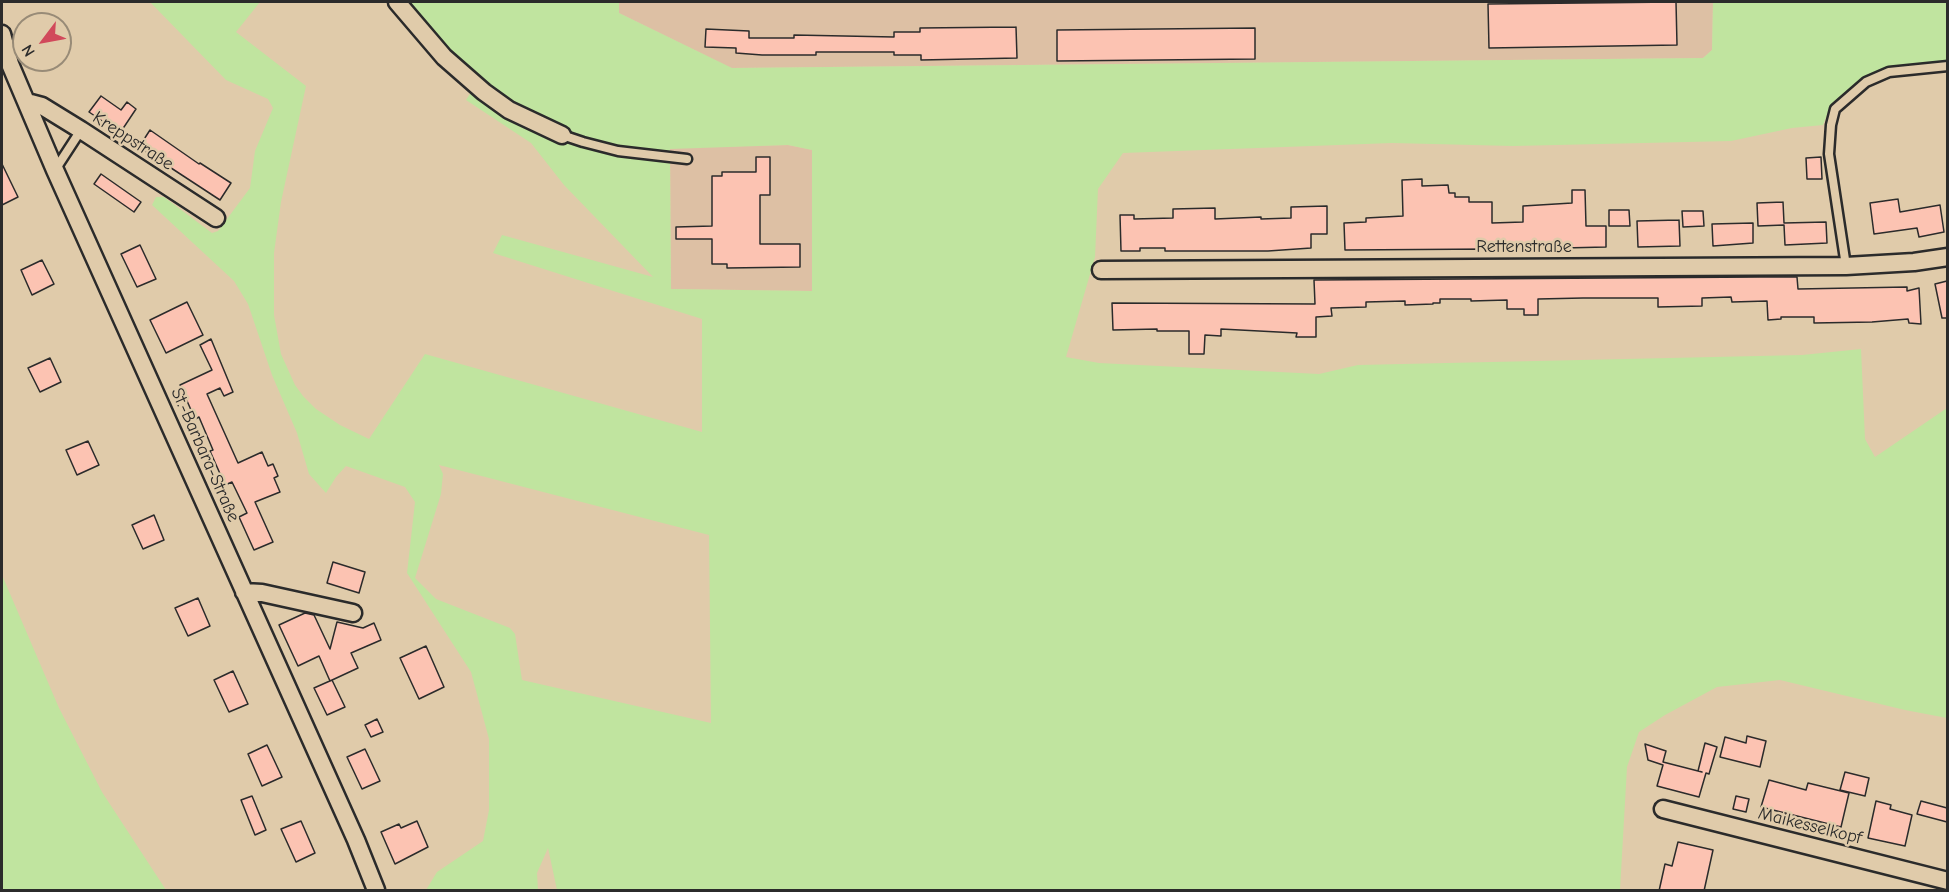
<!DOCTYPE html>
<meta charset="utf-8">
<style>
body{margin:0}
#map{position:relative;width:1949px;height:892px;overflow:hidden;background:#e0cbaa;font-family:"Comic Neue",sans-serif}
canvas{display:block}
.frame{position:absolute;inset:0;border:3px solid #2b2b2b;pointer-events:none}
.north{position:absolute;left:12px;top:12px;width:60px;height:60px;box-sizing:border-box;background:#e0cbaa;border:2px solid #988b77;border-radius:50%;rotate:238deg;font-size:16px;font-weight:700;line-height:24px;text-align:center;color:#2b2b2b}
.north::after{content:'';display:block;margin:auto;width:21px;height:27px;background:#d1495b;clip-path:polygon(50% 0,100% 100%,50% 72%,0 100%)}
</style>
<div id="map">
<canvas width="1949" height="892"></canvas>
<div class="frame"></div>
<div class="north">N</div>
</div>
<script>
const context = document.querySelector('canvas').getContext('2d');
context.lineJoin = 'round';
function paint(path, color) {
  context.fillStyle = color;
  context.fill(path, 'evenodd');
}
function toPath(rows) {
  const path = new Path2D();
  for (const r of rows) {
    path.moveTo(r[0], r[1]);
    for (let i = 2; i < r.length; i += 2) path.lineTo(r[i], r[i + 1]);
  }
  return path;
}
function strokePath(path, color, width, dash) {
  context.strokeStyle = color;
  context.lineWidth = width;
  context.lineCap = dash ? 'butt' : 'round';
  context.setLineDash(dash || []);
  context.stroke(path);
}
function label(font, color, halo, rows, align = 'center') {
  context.font = font + ' "Comic Neue",sans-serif';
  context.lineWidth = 5;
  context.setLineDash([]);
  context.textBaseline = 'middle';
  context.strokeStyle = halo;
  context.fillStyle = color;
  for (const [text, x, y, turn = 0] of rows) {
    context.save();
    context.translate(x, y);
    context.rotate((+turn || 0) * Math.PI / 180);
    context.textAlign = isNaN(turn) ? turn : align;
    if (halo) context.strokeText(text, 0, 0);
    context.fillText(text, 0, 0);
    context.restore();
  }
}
paint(toPath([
 [619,2,1713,2,1712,50,1703,58,731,68,619,13],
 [788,145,813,150,812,291,671,289,670,148]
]), '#ddc0a4');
paint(toPath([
 [150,2,260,2,236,32,306,86,281,202,274,253,274,315,281,354,295,385,303,396,316,409,340,425,369,439,425,354,702,432,702,319,493,253,502,235,653,277,564,185,531,143,466,100,479,80,400,2,619,2,619,13,732,68,1703,58,1712,50,1713,2,1947,2,1947,60,1885,68,1859,82,1837,99,1829,110,1823,125,1792,128,1731,141,1513,146,1392,143,1123,153,1098,189,1095,257,1066,357,1099,363,1319,374,1358,365,1802,355,1861,349,1865,439,1875,457,1947,408,1947,718,1905,710,1780,680,1717,687,1665,715,1639,732,1627,767,1620,890,557,890,548,848,537,873,538,890,426,890,437,872,483,841,489,810,489,739,471,672,407,573,415,502,405,487,346,466,336,477,326,493,309,474,297,433,272,375,248,304,234,281,152,205,156,197,164,197,212,233,218,231,250,188,255,151,273,108,268,99,226,80],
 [788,145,812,150,812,291,671,289,670,149],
 [439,465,709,535,711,723,522,680,515,634,510,628,436,599,415,578,441,494,443,474],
 [2,575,59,708,102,792,166,890,2,890]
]), '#c0e49f');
const building = toPath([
 [1676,2,1677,45,1489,48,1488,4,1676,2],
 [1016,27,1017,58,921,60,921,55,894,55,894,52,816,52,816,55,762,55,736,53,736,48,705,47,706,29,749,31,749,38,794,38,794,35,894,37,894,32,920,32,920,28,1016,27],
 [1255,28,1255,59,1057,61,1057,30,1255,28],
 [101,96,121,110,127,102,136,109,120,133,89,112,101,96],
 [150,130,199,164,200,163,231,183,220,200,139,147,150,130],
 [756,157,770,157,770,195,760,195,760,244,800,244,800,267,727,268,727,264,712,264,712,239,676,239,676,227,712,226,712,176,722,176,722,172,756,172,756,157],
 [1821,157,1822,179,1807,179,1806,158,1821,157],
 [2,164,18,197,2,205,2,164],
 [101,174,141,202,134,212,94,184,101,174],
 [1422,179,1422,186,1448,185,1449,193,1455,193,1455,197,1469,197,1469,202,1492,202,1492,223,1523,222,1523,206,1572,203,1572,190,1585,190,1586,226,1606,226,1606,247,1563,248,1562,245,1514,247,1514,250,1492,250,1492,249,1345,250,1344,223,1366,222,1366,218,1403,216,1402,180,1422,179],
 [1898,199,1900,212,1940,205,1944,232,1919,237,1917,228,1874,234,1870,203,1898,199],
 [1783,202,1784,223,1826,222,1827,243,1785,245,1784,225,1758,226,1757,203,1783,202],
 [1327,206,1327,234,1311,234,1311,248,1268,251,1165,251,1165,248,1140,248,1140,251,1121,251,1120,215,1134,215,1134,219,1173,218,1173,209,1215,208,1215,219,1261,217,1261,219,1291,218,1291,207,1327,206],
 [1609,210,1629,210,1630,226,1609,226,1609,210],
 [1682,211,1703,211,1704,226,1683,227,1682,211],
 [1679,220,1680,246,1638,247,1637,221,1679,220],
 [1753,223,1753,243,1713,246,1712,224,1753,223],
 [140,245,156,279,137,287,121,254,140,245],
 [42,260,54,284,32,295,21,270,42,260],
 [1760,277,1797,277,1798,289,1907,287,1907,291,1919,288,1921,324,1909,323,1908,319,1872,322,1814,323,1814,317,1781,317,1781,319,1768,320,1767,301,1732,302,1731,297,1702,298,1702,306,1658,307,1658,298,1583,298,1538,299,1538,315,1524,315,1524,309,1507,309,1507,300,1471,301,1471,299,1440,299,1440,303,1433,303,1433,304,1405,305,1405,301,1366,302,1366,307,1331,308,1332,316,1316,317,1316,337,1296,337,1297,333,1221,329,1221,336,1205,335,1204,354,1189,354,1189,331,1157,331,1157,329,1113,330,1112,303,1315,304,1314,280,1760,277],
 [1947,281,1947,318,1942,318,1935,284,1947,281],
 [187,302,203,335,166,353,150,320,187,302],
 [211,339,233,392,224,396,220,388,207,394,238,463,262,452,268,466,273,464,278,476,274,478,280,492,255,502,273,542,254,550,239,517,247,513,232,482,225,485,210,451,213,450,199,417,195,419,180,385,212,370,200,345,211,339],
 [50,358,61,382,40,392,28,368,50,358],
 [88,441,99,465,77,475,66,450,88,441],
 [154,515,164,540,143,549,132,525,154,515],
 [333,562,365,572,359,593,327,583,333,562],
 [198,598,210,626,188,636,175,608,198,598],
 [305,613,314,615,330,649,337,622,363,628,374,623,381,640,351,653,358,668,330,681,319,656,298,666,279,625,305,613],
 [426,646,444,687,419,699,400,658,426,646],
 [233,671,248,704,229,712,214,680,233,671],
 [332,680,345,707,327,715,314,688,332,680],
 [377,719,383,732,371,737,365,725,377,719],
 [1747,736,1766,741,1760,767,1720,757,1725,737,1746,743,1747,736],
 [1705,743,1717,747,1709,774,1706,773,1699,797,1657,786,1663,765,1648,760,1645,744,1666,751,1663,762,1702,772,1698,771,1705,743],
 [267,745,282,777,262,786,248,754,267,745],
 [365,749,380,781,362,789,347,757,365,749],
 [1845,772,1869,778,1865,796,1840,790,1845,772],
 [1769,780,1806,790,1808,783,1849,793,1841,827,1761,807,1769,780],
 [252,796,266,830,255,835,241,800,252,796],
 [1736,796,1749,799,1746,812,1733,809,1736,796],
 [1876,801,1891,805,1890,809,1912,815,1905,846,1868,838,1876,801],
 [1921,801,1947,808,1947,822,1917,814,1921,801],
 [301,821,315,853,296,862,281,829,301,821],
 [417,821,428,847,395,864,381,832,399,824,401,828,417,821],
 [1678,842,1713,850,1704,891,1659,891,1665,864,1672,866,1678,842]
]);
paint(building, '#fcc3b2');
strokePath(building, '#2b2b2b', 1.5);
const lane = toPath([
 [562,135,583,142,618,151,687,159],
 [55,170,81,130],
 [1846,266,1829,154,1831,125,1835,109,1866,82,1889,72,1948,66]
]);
const street = toPath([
 [397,2,444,57,484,92,509,110,562,135],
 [2,34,10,64,55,170,356,840,376,890],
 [27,102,42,106,81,130,216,218],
 [1101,270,1846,266,1914,262,1948,257],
 [244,592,262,593,353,613],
 [1663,809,1948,881]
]);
strokePath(lane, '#2b2b2b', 13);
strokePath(street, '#2b2b2b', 21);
strokePath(lane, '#e0cbaa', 8);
strokePath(street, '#e0cbaa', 16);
label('18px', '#2b2b2b', '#e0cbaa', [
 ["Kreppstraße",133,141,33],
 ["Rettenstraße",1524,247],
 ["St.-Barbara-Straße",205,455,66],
 ["Maikesselkopf",1810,826,14]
]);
</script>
